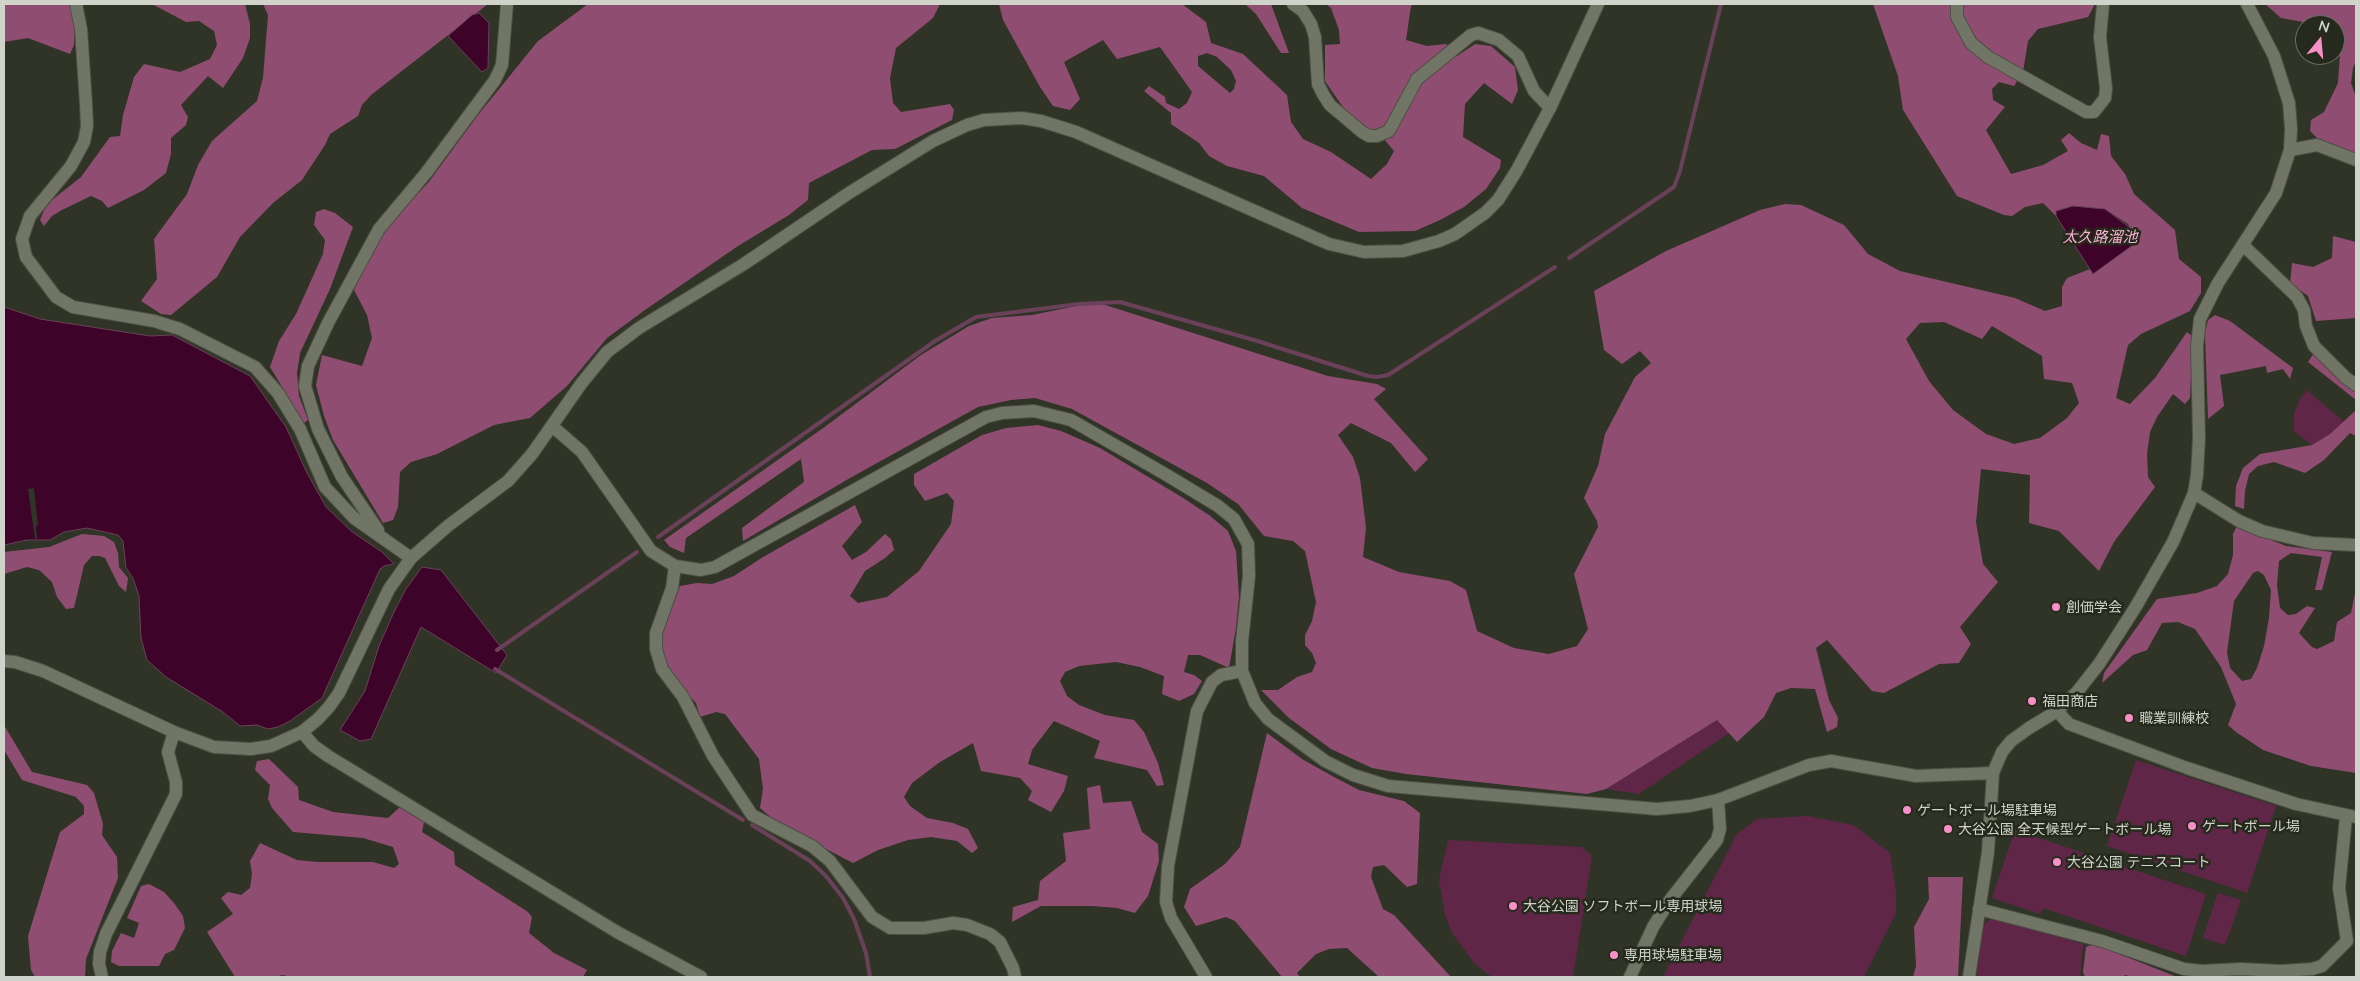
<!DOCTYPE html>
<meta charset="utf-8">
<style>
body{margin:0}
#map{position:relative;width:2360px;height:981px;overflow:hidden;background:#303426;font-family:Lato,sans-serif}
canvas{display:block}
.frame{position:absolute;inset:0;border:5px solid #d0d3ca;pointer-events:none}
.north{position:absolute;left:2295px;top:15px;width:50px;height:50px;box-sizing:border-box;background:#262a1c;border:1px solid #6a6e62;border-radius:50%;rotate:17deg;font-size:14px;font-weight:700;line-height:20px;text-align:center;color:#d0d3ca}
.north::after{content:'';display:block;margin:auto;width:18px;height:22px;background:#f98fc8;clip-path:polygon(50% 0,100% 100%,50% 72%,0 100%)}
</style>
<div id="map">
<canvas width="2360" height="981"></canvas>
<div class="frame"></div>
<div class="north">N</div>
</div>
<script>
const context = document.querySelector('canvas').getContext('2d');
context.lineJoin = 'round';
function paint(path, color) {
  context.fillStyle = color;
  context.fill(path, 'evenodd');
}
function toPath(rows) {
  const path = new Path2D();
  for (const r of rows) {
    path.moveTo(r[0], r[1]);
    for (let i = 2; i < r.length; i += 2) path.lineTo(r[i], r[i + 1]);
  }
  return path;
}
function strokePath(path, color, width, dash) {
  context.strokeStyle = color;
  context.lineWidth = width;
  context.lineCap = dash ? 'butt' : 'round';
  context.setLineDash(dash || []);
  context.stroke(path);
}
function label(font, color, halo, rows, align = 'center') {
  context.font = font + ' Lato,"Noto Sans JP",sans-serif';
  context.lineWidth = 5;
  context.setLineDash([]);
  context.textBaseline = 'middle';
  context.strokeStyle = halo;
  context.fillStyle = color;
  for (const [text, x, y, turn = 0] of rows) {
    context.save();
    context.translate(x, y);
    context.rotate((+turn || 0) * Math.PI / 180);
    context.textAlign = isNaN(turn) ? turn : align;
    if (halo) context.strokeText(text, 0, 0);
    context.fillText(text, 0, 0);
    context.restore();
  }
}
paint(toPath([
 [2307,390,2344,422,2330,434,2312,445,2294,431,2294,413,2300,399],
 [1717,720,1729,733,1639,794,1606,789],
 [2136,760,2276,806,2247,893,2107,846],
 [1807,816,1853,825,1890,853,1896,892,1896,913,1864,977,1663,977,1737,834,1757,819],
 [2015,830,2206,894,2186,956,2043,908,2040,914,1992,898],
 [1448,840,1582,847,1592,856,1573,977,1492,977,1475,964,1452,933,1445,915,1439,880],
 [2218,893,2241,900,2225,945,2203,938],
 [1993,917,2083,944,2080,977,1977,977,1982,926]
]), '#602647');
paint(toPath([
 [4,4,69,4,75,24,74,45,70,54,28,38,4,42],
 [152,4,245,4,250,24,250,38,243,58,223,88,208,76,181,105,188,117,186,125,171,138,171,154,166,173,144,190,108,208,102,201,91,196,62,210,52,216,44,226,40,220,44,210,52,200,81,177,110,137,120,136,123,115,134,77,144,64,180,72,210,59,217,45,214,31,199,21,186,22],
 [263,4,488,4,371,95,362,105,358,116,330,134,325,145,302,180,273,203,240,237,217,277,171,315,161,314,141,301,157,279,154,239,187,194,198,165,212,141,257,101,263,78,268,15],
 [588,4,940,4,933,18,896,48,890,78,893,103,901,112,950,104,954,110,952,120,895,149,872,150,809,183,808,200,789,215,738,246,645,310,607,338,567,386,530,418,494,425,437,454,411,462,400,472,398,507,393,520,383,523,333,440,324,416,316,385,322,355,362,366,372,338,367,315,354,290,375,247,397,214,428,183,478,115,538,41],
 [999,4,1182,4,1206,22,1211,43,1243,54,1287,95,1291,122,1303,139,1331,152,1371,179,1387,164,1394,151,1377,131,1367,129,1345,110,1325,81,1325,45,1340,44,1339,30,1331,8,1326,4,1415,4,1411,6,1406,40,1427,46,1446,44,1457,56,1475,44,1491,46,1515,67,1518,90,1512,104,1484,83,1465,104,1463,137,1501,160,1500,168,1486,189,1464,207,1440,220,1415,231,1359,232,1302,208,1264,176,1227,166,1209,156,1199,143,1171,124,1171,113,1144,91,1149,86,1165,97,1166,103,1179,109,1187,103,1192,92,1160,47,1117,59,1103,40,1064,62,1080,99,1070,110,1053,106,1040,87,1003,20],
 [1207,53,1217,57,1231,70,1236,81,1234,89,1230,93,1198,66,1198,56],
 [1245,4,1271,4,1289,53,1281,53,1256,14],
 [1873,4,2095,4,2088,17,2038,29,2028,41,2023,72,2014,86,1999,82,1992,89,1993,100,2005,107,1986,130,2011,174,2043,165,2068,151,2061,140,2069,133,2081,143,2097,150,2101,134,2109,136,2111,156,2125,174,2134,194,2175,230,2179,259,2201,277,2201,293,2190,311,2141,334,2128,345,2116,398,2130,404,2155,378,2187,332,2193,337,2190,398,2185,404,2173,394,2157,417,2150,432,2147,454,2148,477,2155,487,2114,542,2099,571,2059,531,2029,523,2030,475,1981,469,1976,522,1983,564,1998,582,1960,627,1971,644,1959,663,1939,664,1884,693,1872,691,1827,640,1816,648,1829,700,1838,718,1837,727,1827,732,1815,689,1791,688,1776,693,1764,717,1737,742,1717,720,1606,789,1587,794,1406,774,1372,768,1331,749,1289,718,1261,690,1278,690,1297,677,1312,672,1316,663,1312,653,1305,645,1305,635,1312,621,1316,602,1305,551,1293,541,1264,536,1238,504,1207,483,1072,409,1035,398,1011,400,978,407,850,478,743,541,742,528,804,482,801,459,686,538,684,553,670,547,664,540,826,426,921,355,969,326,992,318,1032,315,1096,302,1328,376,1377,384,1386,389,1374,399,1428,459,1415,472,1391,443,1351,423,1338,435,1353,457,1360,478,1366,528,1363,557,1399,572,1450,581,1466,590,1477,631,1514,648,1549,654,1577,646,1588,629,1574,574,1598,527,1597,521,1584,498,1598,466,1605,434,1635,377,1651,363,1640,351,1622,364,1604,350,1594,291,1666,251,1760,210,1785,204,1801,205,1844,225,1868,254,1900,271,2015,298,2045,311,2062,306,2062,287,2067,278,2090,269,2093,273,2137,242,2128,224,2105,209,2073,206,2056,211,2056,216,2043,203,2025,207,2012,216,2004,215,1957,196,1903,110,1898,76],
 [1944,322,1982,339,1992,326,2042,356,2044,379,2072,383,2079,403,2067,418,2040,438,2014,444,1986,434,1953,410,1929,381,1906,339,1920,323],
 [2265,4,2356,4,2356,61,2353,68,2351,83,2356,97,2356,154,2318,139,2310,131,2311,120,2324,112,2338,83,2341,37,2335,31,2335,25,2320,25,2281,18],
 [324,209,335,213,353,227,330,289,300,353,297,373,299,396,308,420,304,423,270,367,279,341,296,314,323,254,325,240,314,225,316,212],
 [2333,236,2356,242,2356,318,2316,321,2308,296,2290,283,2292,263,2313,267,2332,258],
 [2215,315,2230,321,2293,368,2290,379,2283,369,2267,373,2266,366,2220,375,2224,406,2208,419,2205,333,2208,320],
 [2314,353,2356,391,2356,400,2308,362],
 [2356,410,2356,436,2350,433,2324,460,2305,473,2274,462,2258,466,2249,474,2245,491,2244,509,2235,506,2236,486,2243,468,2260,454,2312,445,2330,434],
 [1038,425,1061,431,1100,448,1180,496,1209,515,1228,531,1236,551,1239,596,1236,628,1229,668,1200,655,1188,655,1184,672,1194,675,1202,681,1194,694,1179,701,1162,694,1164,676,1140,667,1116,662,1079,666,1065,672,1060,681,1067,696,1079,705,1105,715,1134,720,1144,732,1158,763,1164,785,1157,786,1147,770,1094,758,1100,741,1054,721,1032,750,1028,764,1068,776,1064,791,1051,812,1028,800,1032,791,1020,778,981,771,973,743,940,762,912,783,904,797,910,806,927,818,953,823,968,829,978,848,972,853,957,841,931,837,908,840,878,850,853,863,780,825,760,808,763,789,759,759,725,714,716,712,700,717,696,703,676,682,666,665,662,649,663,633,680,586,697,583,712,584,734,576,763,557,855,505,862,522,842,546,852,560,866,552,885,534,891,539,894,550,885,558,865,571,850,596,858,603,887,597,919,571,951,524,954,501,947,493,925,501,914,485,914,474,982,435,1006,428],
 [2237,526,2286,546,2332,552,2322,590,2315,590,2322,557,2291,553,2279,561,2277,585,2280,608,2288,615,2296,614,2307,606,2315,608,2299,633,2312,647,2317,649,2334,641,2337,622,2351,613,2356,588,2356,773,2311,766,2263,750,2236,732,2228,725,2236,704,2221,667,2195,629,2178,622,2162,623,2147,650,2133,655,2102,683,2104,673,2157,599,2197,593,2217,586,2228,574,2233,555,2233,534],
 [2258,571,2264,575,2271,590,2269,618,2264,646,2257,668,2251,679,2242,681,2230,668,2227,652,2234,601,2253,573],
 [82,534,104,536,114,542,118,553,119,567,128,578,126,592,119,586,105,558,99,556,92,556,84,565,74,608,66,609,57,597,52,582,39,570,27,567,4,574,4,552,49,547],
 [4,725,32,772,87,785,94,793,103,824,102,835,117,857,118,878,86,959,85,977,35,977,31,970,28,936,60,832,84,814,84,806,76,797,22,780,4,750],
 [1267,733,1302,759,1334,777,1359,790,1404,801,1420,813,1417,884,1407,887,1384,865,1373,867,1371,877,1383,909,1394,915,1451,977,1379,977,1347,948,1329,949,1316,954,1297,973,1300,977,1282,977,1235,921,1226,917,1196,926,1184,907,1190,889,1225,864,1240,847],
 [269,759,298,787,299,800,333,812,388,818,400,807,424,822,422,832,454,852,455,865,528,912,532,917,529,933,554,953,587,970,583,977,292,977,282,975,277,977,235,977,207,932,233,914,221,898,228,892,241,895,250,888,252,874,250,861,260,843,297,860,317,862,373,862,394,868,399,864,393,847,363,838,293,832,272,808,268,799,270,785,255,770,257,761],
 [1100,785,1103,803,1131,801,1142,832,1158,844,1159,861,1148,896,1135,913,1117,908,1092,906,1041,906,1012,922,1013,907,1038,900,1040,881,1066,861,1063,833,1090,829,1087,788],
 [1928,877,1963,877,1958,977,1913,977,1916,966,1914,927,1929,899],
 [149,884,164,892,174,903,183,916,185,928,174,950,165,954,159,966,119,966,111,962,112,951,121,933,134,938,139,923,127,918,141,886],
 [2094,944,2177,977,2132,977,2125,975,2123,977,2085,977,2083,972,2086,947]
]), '#8f4e71');
const water = toPath([
 [479,13,489,23,488,68,482,72,448,36,472,15,479,13],
 [2073,206,2105,209,2137,233,2138,237,2137,242,2093,274,2056,216,2056,211,2073,206],
 [4,307,40,319,150,336,172,335,250,376,286,427,307,473,326,507,351,531,382,552,394,564,384,566,380,569,322,698,290,721,278,727,268,729,257,725,240,726,223,712,166,677,147,660,141,638,139,596,133,578,126,568,123,541,118,535,87,528,64,532,50,540,27,540,4,545,4,307],
 [422,567,441,570,507,655,496,673,421,627,371,739,360,741,340,730,365,691,379,646,394,612,406,589,422,567]
]);
paint(water, '#3e0328');
strokePath(water, '#6a4159', 1);
paint(toPath([
 [34,488,38,525,36,526,37,539,35,540,28,489]
]), '#303426');
strokePath(toPath([
 [1569,258,1674,187,1680,171,1721,4],
 [658,537,935,341,976,317,1079,304,1120,302,1254,340,1368,376,1377,377,1388,375,1555,267],
 [497,650,637,552],
 [495,669,743,820],
 [752,825,810,861,826,876,843,898,854,919,866,953,870,977]
]), '#6a4159', 4);
const street = toPath([
 [76,4,81,29,86,104,87,126,84,142,71,166,30,216,22,239,26,257,56,297,73,307,154,321,180,329,255,367,278,393,300,429,325,487,354,518,411,558],
 [1293,4,1303,11,1311,24,1315,37,1318,84,1323,94,1330,105,1362,132,1369,136,1377,136,1389,131,1417,79,1471,35,1478,33,1499,40,1518,56,1534,91,1550,108],
 [1957,4,1957,17,1971,43,1988,57,2086,112,2094,112,2105,98,2106,88,2100,37,2103,4],
 [2290,150,2317,145,2356,160],
 [2243,245,2297,297,2304,310,2306,326,2314,346,2346,378,2356,385],
 [2194,493,2239,521,2262,531,2313,543,2356,545],
 [378,530,342,477,318,429,305,386,308,366,328,323,379,229,426,173,495,80,502,65,507,4],
 [675,566,672,588,656,633,656,649,662,669,683,697,713,756,752,815,812,846,830,861,872,917,890,928,924,928,953,923,967,925,990,934,1000,942,1013,968,1015,977],
 [2057,711,2069,724,2187,768,2296,804,2356,817],
 [302,732,314,746,328,756,617,932,701,977],
 [1979,909,2102,941,2184,969,2202,971,2241,969,2281,971,2312,969,2322,966,2347,941,2339,888,2346,817],
 [102,977,99,964,100,952,106,934,176,794,176,782,168,752,174,732],
 [1206,977,1171,918,1166,902,1168,866,1197,711,1212,682,1221,675,1242,671],
 [1630,977,1653,927,1670,900,1717,840,1720,829,1718,800]
]);
const secondary = toPath([
 [552,426,582,452,651,551,675,566,701,570,715,567,986,417,1002,413,1034,411,1071,420,1165,474,1218,506,1234,519,1248,544,1249,576,1242,641,1242,671,1255,703,1268,719,1325,761,1353,775,1388,786,1657,809,1690,806,1718,800,1809,765,1831,761,1916,776,1993,773],
 [4,661,15,662,43,671,174,732,214,747,251,749,271,746,302,732,318,719,329,707,339,693,389,589,411,558,449,525,508,481,532,454,581,384,607,352,639,328,744,264,849,193,933,141,967,125,984,120,1022,118,1041,121,1076,132,1329,244,1364,252,1403,251,1439,241,1455,234,1485,213,1498,200,1517,170,1550,108,1598,4],
 [1969,977,1988,852,1993,773,2002,752,2011,741,2029,728,2057,711,2077,692,2099,664,2135,608,2173,542,2194,493,2197,475,2199,438,2197,346,2200,319,2218,283,2276,193,2290,150,2291,129,2289,103,2274,56,2247,4]
]);
strokePath(street, '#4c4f43', 14);
strokePath(secondary, '#4c4f43', 14);
strokePath(street, '#707565', 12);
strokePath(secondary, '#707565', 12);
for (const [x, y, r, color] of [
 [2056,607,5,"#f98fc8"],
 [2032,701,5,"#f98fc8"],
 [2129,718,5,"#f98fc8"],
 [1907,810,5,"#f98fc8"],
 [2192,826,5,"#f98fc8"],
 [1948,829,5,"#f98fc8"],
 [2057,862,5,"#f98fc8"],
 [1513,906,5,"#f98fc8"],
 [1614,955,5,"#f98fc8"]
]) {
  const dot = new Path2D();
  dot.arc(x, y, r, 0, 2 * Math.PI);
  context.fillStyle = color;
  context.fill(dot);
  strokePath(dot, '#262a1c', 2);
}
label('14px', '#d0d3ca', '#262a1c', [
 ["創価学会",2066,607],
 ["福田商店",2042,701],
 ["職業訓練校",2139,718],
 ["ゲートボール場駐車場",1917,810],
 ["ゲートボール場",2202,826],
 ["大谷公園 全天候型ゲートボール場",1958,829],
 ["大谷公園 テニスコート",2067,862],
 ["大谷公園 ソフトボール専用球場",1523,906],
 ["専用球場駐車場",1624,955]
], 'left');
label('italic 15px', '#fdb0d8', '#262a1c', [
 ["太久路溜池",2100,237]
]);
</script>
